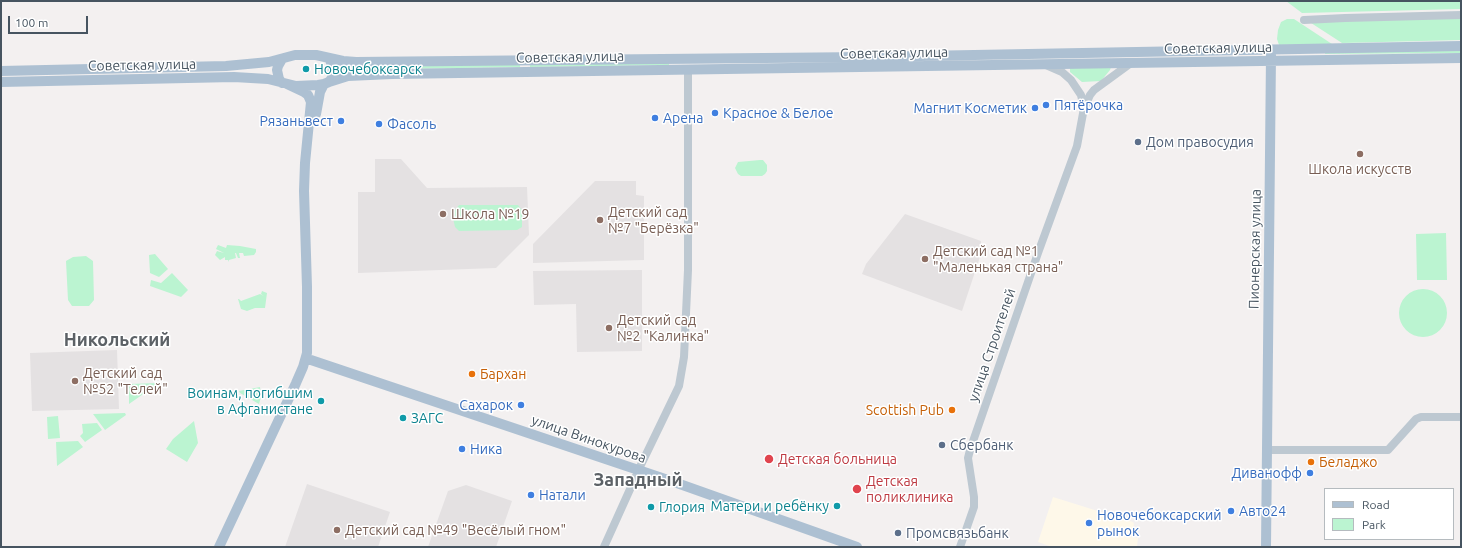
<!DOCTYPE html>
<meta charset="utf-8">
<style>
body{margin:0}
#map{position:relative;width:1462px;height:548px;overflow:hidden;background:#f3f0f0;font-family:Ubuntu,sans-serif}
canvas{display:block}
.frame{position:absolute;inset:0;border:2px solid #465460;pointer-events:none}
.legend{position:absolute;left:1324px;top:488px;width:130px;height:52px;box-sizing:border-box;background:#fff;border:1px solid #b5bbbf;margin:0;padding:5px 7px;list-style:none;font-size:12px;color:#465460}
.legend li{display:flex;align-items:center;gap:8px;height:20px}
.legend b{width:20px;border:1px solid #b5bbbf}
.scale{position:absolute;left:8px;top:16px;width:80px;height:18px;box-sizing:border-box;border:2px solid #465460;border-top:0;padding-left:5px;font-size:12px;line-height:14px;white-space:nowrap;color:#465460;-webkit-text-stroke:3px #fff;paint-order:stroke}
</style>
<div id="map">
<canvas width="1462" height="548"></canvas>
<div class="frame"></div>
<ul class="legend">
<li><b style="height:5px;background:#adc0d2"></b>Road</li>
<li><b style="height:11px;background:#bbf4d1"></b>Park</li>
</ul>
<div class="scale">100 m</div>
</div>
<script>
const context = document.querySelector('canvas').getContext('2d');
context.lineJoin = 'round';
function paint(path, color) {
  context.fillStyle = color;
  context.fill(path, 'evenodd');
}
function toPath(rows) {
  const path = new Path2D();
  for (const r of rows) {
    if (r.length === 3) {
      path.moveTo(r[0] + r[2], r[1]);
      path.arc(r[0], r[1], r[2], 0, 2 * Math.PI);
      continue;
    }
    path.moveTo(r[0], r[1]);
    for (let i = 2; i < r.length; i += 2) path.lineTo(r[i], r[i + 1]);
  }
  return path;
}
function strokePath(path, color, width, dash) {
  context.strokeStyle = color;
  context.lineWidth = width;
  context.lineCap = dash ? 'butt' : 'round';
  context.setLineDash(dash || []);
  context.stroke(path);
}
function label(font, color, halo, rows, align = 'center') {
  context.font = font + ' Ubuntu,sans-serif';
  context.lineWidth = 3;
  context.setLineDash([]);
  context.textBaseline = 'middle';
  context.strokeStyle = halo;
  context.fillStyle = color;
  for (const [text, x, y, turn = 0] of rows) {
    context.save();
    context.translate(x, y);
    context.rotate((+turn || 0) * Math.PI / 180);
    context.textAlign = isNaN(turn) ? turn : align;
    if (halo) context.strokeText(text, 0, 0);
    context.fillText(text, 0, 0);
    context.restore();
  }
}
paint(toPath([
 [1053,497,1133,522,1134,524,1131,537,1138,538,1137,547,1052,547,1038,542]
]), '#fef8e9');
paint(toPath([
 [375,159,401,159,427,188,527,187,529,235,496,268,358,273,358,192,375,192],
 [595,181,636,181,636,195,644,196,644,260,533,263,533,244],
 [905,214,981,241,981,254,962,311,862,274,866,264],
 [642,270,642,351,577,352,576,304,534,305,533,271],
 [117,350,119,409,32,411,30,353],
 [307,484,390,512,378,547,285,547],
 [466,485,512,501,496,547,428,547,448,491]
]), '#e4e1e2');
paint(toPath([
 [1286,1,1461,1,1461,9,1302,13],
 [1461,18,1461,40,1342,43,1308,21],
 [1287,19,1294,19,1332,44,1279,45,1277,39,1278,30,1281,22],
 [1461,50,1461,53,1325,54,1325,52],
 [669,63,669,65,530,67,530,64],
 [520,64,520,67,337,70,337,68],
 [1111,67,1110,70,1101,81,1082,82,1070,72,1070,68],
 [760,160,763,160,767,165,767,171,765,174,762,176,741,176,738,174,735,168,738,162],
 [459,205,518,205,522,210,522,227,517,230,459,231,455,227,453,218,455,210],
 [1446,233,1447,280,1417,280,1416,234],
 [218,245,226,248,227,245,240,246,256,249,256,252,254,255,244,256,243,253,239,253,240,258,238,258,236,253,235,253,236,258,229,260,229,262,228,260,225,260,225,257,220,260,215,255,217,251,224,253,216,249],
 [155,254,168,269,159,277,150,273,149,255],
 [86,256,93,261,94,300,89,306,72,306,68,300,66,261,73,257],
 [172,273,188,290,181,297,150,286,151,280,161,283],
 [1423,313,24],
 [262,291,267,293,265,308,255,308,247,311,241,309,238,299,239,299,241,301,260,294,264,296,261,294],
 [159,383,129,404,129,384],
 [260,387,261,397,259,404,240,393,239,391],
 [125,413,126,415,105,430,93,414],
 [58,416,60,438,48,439,47,417],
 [194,421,198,443,187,462,166,449,173,439],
 [97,423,102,430,85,442,80,436,83,433,82,424],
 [78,441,83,447,57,466,56,442]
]), '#bbf4d1');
strokePath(toPath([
 [1304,20,1345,18,1461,15],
 [1046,65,1062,72,1071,80,1081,95,1084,108],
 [1267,450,1388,450,1416,419,1421,417,1461,417],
 [638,471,679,386,684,357,688,270,688,69],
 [604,547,636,476],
 [960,547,974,507,974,497,968,458,970,450,1038,253,1077,146,1084,108,1090,95,1094,90,1131,63]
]), '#bdc8d1', 8);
strokePath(toPath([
 [282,59,278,66,277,70,279,79,282,83],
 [1,71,226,66,269,62,295,55,316,55,343,61,356,62,866,57,1461,46],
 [1,82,234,77,268,79,296,86,318,85,324,84,329,82,332,78,333,67,329,58],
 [329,82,348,76,392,74,1461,58],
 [316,114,320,92,324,84],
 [305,360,311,360,674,482,857,547],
 [219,547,296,383,303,367,307,353,307,287,304,191,305,163,311,102,308,95,304,92,287,84],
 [1266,547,1271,55]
]), '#adc0d2', 10);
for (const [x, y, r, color] of [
 [306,69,4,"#0f9aa8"],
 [1046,105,4,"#3f7fe0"],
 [1035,108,4,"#3f7fe0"],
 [715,113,4,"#3f7fe0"],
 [655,118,4,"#3f7fe0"],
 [341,121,4,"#3f7fe0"],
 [379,124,4,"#3f7fe0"],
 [1138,142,4,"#5c6f8a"],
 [1360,154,4,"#8d6e63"],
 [443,214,4,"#8d6e63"],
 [600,220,4,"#8d6e63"],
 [925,259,4,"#8d6e63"],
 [609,328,4,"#8d6e63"],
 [472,374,4,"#e8710a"],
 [75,381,4,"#8d6e63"],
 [321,401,4,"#0f9aa8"],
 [521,405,4,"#3f7fe0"],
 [952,410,4,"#e8710a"],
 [403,418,4,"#0f9aa8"],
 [942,445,4,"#5c6f8a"],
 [462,449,4,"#3f7fe0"],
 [769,459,5,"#e0444e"],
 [1311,462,4,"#e8710a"],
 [1310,473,4,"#3f7fe0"],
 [857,489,5,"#e0444e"],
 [531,495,4,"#3f7fe0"],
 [837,506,4,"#0f9aa8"],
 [651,507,4,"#0f9aa8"],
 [1231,511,4,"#3f7fe0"],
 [1089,523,4,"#3f7fe0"],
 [337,530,4,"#8d6e63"],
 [898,533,4,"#5c6f8a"]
]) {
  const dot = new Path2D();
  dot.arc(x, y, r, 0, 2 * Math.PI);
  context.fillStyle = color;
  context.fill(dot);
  strokePath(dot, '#fff', 1.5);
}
label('14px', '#465460', '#fff', [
 ["Советская улица",1218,48,-1],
 ["Советская улица",894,53,-1],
 ["Советская улица",570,57,-1],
 ["Советская улица",142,65,-1],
 ["Пионерская улица",1255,249,-89],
 ["улица Строителей",992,345,-71],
 ["улица Винокурова",589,439,19]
]);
label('14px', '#0d838f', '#fff', [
 ["Новочебоксарск",314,69],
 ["Воинам, погибшим",313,393,"right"],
 ["в Афганистане",313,409,"right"],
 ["ЗАГС",411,418],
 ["Матери и ребёнку",829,506,"right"],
 ["Глория",659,507]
], 'left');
label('14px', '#366cbe', '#fff', [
 ["Пятёрочка",1054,105],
 ["Магнит Косметик",1027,108,"right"],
 ["Красное & Белое",723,113],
 ["Арена",663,118],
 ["Рязаньвест",333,121,"right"],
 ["Фасоль",387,124],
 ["Сахарок",513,405,"right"],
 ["Ника",470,449],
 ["Диванофф",1302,473,"right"],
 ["Натали",539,495],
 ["Авто24",1239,511],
 ["Новочебоксарский",1097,515],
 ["рынок",1097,531]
], 'left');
label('14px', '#4e5e75', '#fff', [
 ["Дом правосудия",1146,142],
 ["Сбербанк",950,445],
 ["Промсвязьбанк",906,533]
], 'left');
label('14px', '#785e54', '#fff', [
 ["Школа искусств",1360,169,"center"],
 ["Детский сад",608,212],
 ["№7 \"Берёзка\"",608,228],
 ["Школа №19",451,214],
 ["Детский сад №1",933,251],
 ["\"Маленькая страна\"",933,267],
 ["Детский сад",617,320],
 ["№2 \"Калинка\"",617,336],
 ["Детский сад",83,373],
 ["№52 \"Телей\"",83,389],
 ["Детский сад №49 \"Весёлый гном\"",345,530]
], 'left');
label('14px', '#c56008', '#fff', [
 ["Бархан",480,374],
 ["Scottish Pub",944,410,"right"],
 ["Беладжо",1319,462]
], 'left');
label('14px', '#be3a42', '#fff', [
 ["Детская больница",778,459],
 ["Детская",866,481],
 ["поликлиника",866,497]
], 'left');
label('bold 18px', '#5c6166', '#fff', [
 ["Никольский",117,340],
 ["Западный",638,480]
]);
</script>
